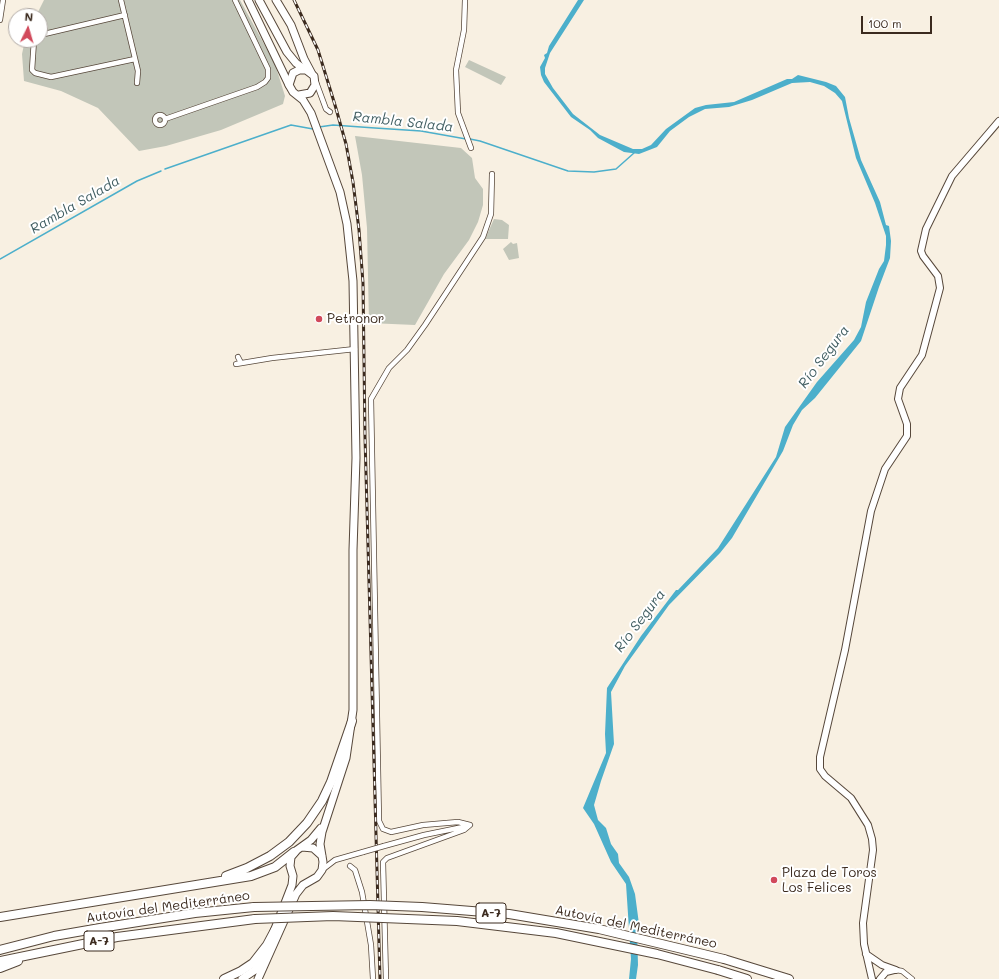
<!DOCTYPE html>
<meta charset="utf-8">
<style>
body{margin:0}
#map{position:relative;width:999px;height:979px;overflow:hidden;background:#f8f0e2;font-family:Mali,sans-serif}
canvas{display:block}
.north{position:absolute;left:8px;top:8px;width:40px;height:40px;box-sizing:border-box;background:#fff;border:1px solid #b1aaa5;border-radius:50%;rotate:5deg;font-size:11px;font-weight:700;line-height:16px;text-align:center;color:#3b2a1e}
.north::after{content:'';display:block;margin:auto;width:14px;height:18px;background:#d1495b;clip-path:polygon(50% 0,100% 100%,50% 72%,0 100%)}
.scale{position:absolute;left:861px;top:16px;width:71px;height:18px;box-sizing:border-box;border:2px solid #3b2a1e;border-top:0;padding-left:5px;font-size:12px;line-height:14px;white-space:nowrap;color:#3b2a1e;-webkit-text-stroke:3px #fff;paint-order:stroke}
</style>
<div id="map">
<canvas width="999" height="979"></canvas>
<div class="north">N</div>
<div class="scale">100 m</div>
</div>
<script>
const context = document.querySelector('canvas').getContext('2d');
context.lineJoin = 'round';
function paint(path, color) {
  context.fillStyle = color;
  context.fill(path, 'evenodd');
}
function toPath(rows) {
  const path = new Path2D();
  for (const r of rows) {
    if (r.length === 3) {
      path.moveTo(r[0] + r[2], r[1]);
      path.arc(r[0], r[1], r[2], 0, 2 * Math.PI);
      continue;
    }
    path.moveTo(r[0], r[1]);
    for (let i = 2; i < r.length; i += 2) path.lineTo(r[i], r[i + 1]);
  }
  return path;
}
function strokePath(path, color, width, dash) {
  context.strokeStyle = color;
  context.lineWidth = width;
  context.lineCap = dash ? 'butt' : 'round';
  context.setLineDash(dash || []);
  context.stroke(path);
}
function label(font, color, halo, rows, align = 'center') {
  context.font = font + ' Mali,sans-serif';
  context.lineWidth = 4;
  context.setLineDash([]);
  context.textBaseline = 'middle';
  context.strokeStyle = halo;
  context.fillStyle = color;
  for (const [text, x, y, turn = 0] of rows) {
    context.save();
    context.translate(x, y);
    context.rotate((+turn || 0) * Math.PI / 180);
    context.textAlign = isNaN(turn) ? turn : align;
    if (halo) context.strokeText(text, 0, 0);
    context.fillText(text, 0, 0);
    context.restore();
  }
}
paint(toPath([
 [44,0,240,0,275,64,285,96,283,104,221,130,166,146,139,151,98,108,61,91,24,81,22,54,25,40,40,40,40,16,36,16],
 [469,60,506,77,501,85,465,67],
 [355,136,461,148,472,158,475,178,483,189,483,205,478,222,469,240,444,274,415,325,369,323,367,228,362,175],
 [494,219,502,220,509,225,508,239,485,239],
 [511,242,513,244,517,243,519,258,509,260,503,249]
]), '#c2c6b9');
paint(toPath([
 [578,0,584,0,550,53,545,68,545,74,553,88,573,114,600,135,633,149,642,149,651,145,666,129,695,108,706,105,734,102,787,79,792,79,798,75,826,82,836,86,845,97,849,118,861,160,880,202,886,225,889,226,891,241,890,258,879,287,861,341,815,398,802,410,793,425,783,451,732,538,720,553,669,605,625,666,611,692,614,744,601,781,594,805,598,820,606,828,611,844,618,854,619,863,629,877,635,894,639,924,637,929,638,965,636,979,629,979,631,959,626,884,611,862,594,824,583,808,606,753,605,734,607,688,641,636,676,590,678,590,718,548,776,457,785,427,817,382,854,340,861,327,866,302,879,269,884,261,886,245,886,236,875,203,856,158,842,101,835,93,824,86,810,82,792,83,752,100,729,107,705,109,689,117,670,131,657,147,639,154,624,152,598,138,590,130,571,117,544,82,541,75,540,67,545,58,544,55,547,53,549,46]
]), '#4cafcb');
strokePath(toPath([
 [319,127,333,125,375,128,421,131,466,139],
 [470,139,480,141,568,171,594,172,616,169,634,153],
 [165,169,291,125,313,129],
 [0,259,137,181,161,171]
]), '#4cafcb', 1.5);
const minor = toPath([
 [121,0,138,71,137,83],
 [465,0,464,30,456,70,458,113,471,148],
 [0,20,3,0],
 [40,35,125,15],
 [34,40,32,70,35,73,51,77,135,59],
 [316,82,326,109,330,112],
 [160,120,5],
 [165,119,257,87,265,82,268,78,268,69,235,0],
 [238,357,241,363],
 [236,364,272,358,355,349],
 [384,846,424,835,468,826],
 [350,866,355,870,362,892,371,945,373,979],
 [322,870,335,860,363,852],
 [896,970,902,971,912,979],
 [386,979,383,862,387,858,464,830,470,825,458,822,423,825,391,832,383,829,379,821,371,399,389,368,407,350,425,325,483,237,491,214,492,174]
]);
const secondary = toPath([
 [866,954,882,965,896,970],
 [872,979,864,944,863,923,873,850,872,839,868,825,851,798,825,776,820,769,820,757,845,650,871,511,885,469,907,436,907,424,898,399,900,388,922,355,940,288,938,276,923,256,921,251,926,229,952,176,999,121],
 [880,979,886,972,894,970]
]);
const primary = toPath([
 [248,0,289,85],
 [276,0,291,25,304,59,312,74]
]);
const trunk = toPath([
 [259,0,287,52,296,63,304,69],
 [302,847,313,848,322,856],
 [273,934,292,885,293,876,290,866,291,857,297,850,311,840,321,828],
 [242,979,255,970,266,953],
 [258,979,296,894,303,885,317,877,322,870,323,862,320,844,322,832,346,758,353,710,353,550,356,458,353,281,347,224,340,192,311,113,303,100,293,92,289,85,293,73,299,70,306,70,314,76,315,85,310,93,299,95]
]);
const motorway = toPath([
 [226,876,247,868,270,856,289,842,307,823,322,801,331,782,352,721],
 [0,917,251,876,275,867,294,852],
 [0,950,54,936,100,928,195,913,254,907],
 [724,959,789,979],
 [0,961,117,937,255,919],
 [0,968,18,961],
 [718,970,747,979],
 [224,979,241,971,253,963,267,945,275,930]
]);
strokePath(minor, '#57483b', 6);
strokePath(secondary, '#57483b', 8);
strokePath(primary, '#57483b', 9);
strokePath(trunk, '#57483b', 9);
strokePath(motorway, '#57483b', 10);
strokePath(minor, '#fff', 4.5);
strokePath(secondary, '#fff', 6);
strokePath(primary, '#fff', 7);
strokePath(trunk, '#fff', 7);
strokePath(motorway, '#fff', 8);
const rail = toPath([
 [294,0,318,50,335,105,346,144,353,182,359,230,363,283,365,437,380,979]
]);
strokePath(rail, '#3b2a1e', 3);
strokePath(rail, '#fff', 1.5, [4.5]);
const minorBridge = toPath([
 [363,852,384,846]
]);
const motorwayBridge = toPath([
 [254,907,370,905,422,907,509,914,599,929,724,959],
 [255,919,333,916,457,921,556,933,657,954,718,970]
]);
strokePath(minorBridge, '#57483b', 6, []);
strokePath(motorwayBridge, '#57483b', 10, []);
strokePath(minorBridge, '#fff', 4.5);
strokePath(motorwayBridge, '#fff', 8);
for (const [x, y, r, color] of [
 [319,319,4,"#d1495b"],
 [774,880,4,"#d1495b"]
]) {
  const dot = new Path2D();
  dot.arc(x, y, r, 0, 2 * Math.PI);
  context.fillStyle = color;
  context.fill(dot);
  strokePath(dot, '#fff', 1.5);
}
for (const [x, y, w] of [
 [491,913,30],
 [99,941,30]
]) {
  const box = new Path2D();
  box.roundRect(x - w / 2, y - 10, w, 20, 3);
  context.fillStyle = '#fff';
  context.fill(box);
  strokePath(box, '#3b2a1e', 1);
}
label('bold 12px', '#3b2a1e', null, [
 ["A-7",491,913],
 ["A-7",99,941]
]);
label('13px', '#3b2a1e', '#fff', [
 ["Petronor",327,319],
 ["Plaza de Toros",782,873],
 ["Los Felices",782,888]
], 'left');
label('13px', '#3b2a1e', '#fff', [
 ["Autovía del Mediterráneo",168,907,-8],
 ["Autovía del Mediterráneo",636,927,12]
]);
label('italic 14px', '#425f63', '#fff', [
 ["Rambla Salada",403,122,6],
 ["Rambla Salada",75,205,-30],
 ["Río Segura",824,357,-53],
 ["Río Segura",640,621,-53]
]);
</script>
